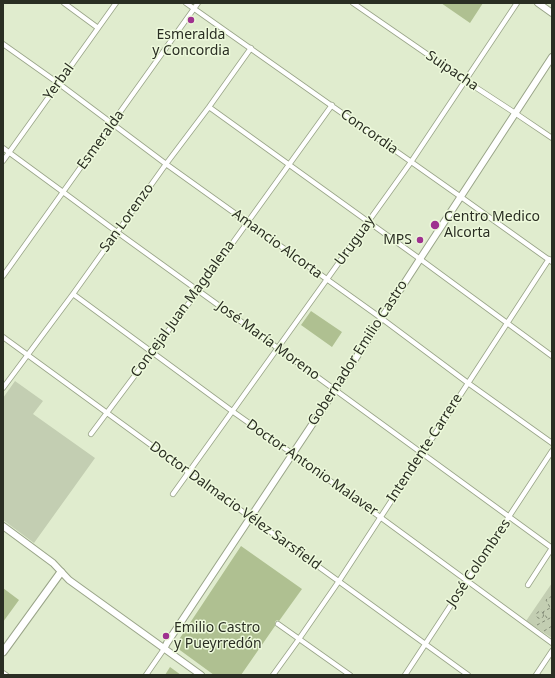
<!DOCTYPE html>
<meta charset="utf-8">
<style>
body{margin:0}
#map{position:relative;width:555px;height:678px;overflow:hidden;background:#e0ecce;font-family:"Noto Sans",sans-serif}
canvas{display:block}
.frame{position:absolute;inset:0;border:4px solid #2a2e23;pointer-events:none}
</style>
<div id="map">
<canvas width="555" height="678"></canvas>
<div class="frame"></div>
</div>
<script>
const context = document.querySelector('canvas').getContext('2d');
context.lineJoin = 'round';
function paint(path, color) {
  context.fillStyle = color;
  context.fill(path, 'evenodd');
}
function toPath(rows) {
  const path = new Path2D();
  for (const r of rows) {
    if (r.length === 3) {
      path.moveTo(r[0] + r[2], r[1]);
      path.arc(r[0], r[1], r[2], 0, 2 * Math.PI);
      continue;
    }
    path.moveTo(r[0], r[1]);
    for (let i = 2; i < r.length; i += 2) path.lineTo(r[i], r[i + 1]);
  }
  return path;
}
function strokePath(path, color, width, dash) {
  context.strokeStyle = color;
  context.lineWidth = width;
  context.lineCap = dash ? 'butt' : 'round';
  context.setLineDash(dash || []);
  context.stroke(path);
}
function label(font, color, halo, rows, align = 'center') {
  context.font = font + ' "Noto Sans",sans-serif';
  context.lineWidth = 3;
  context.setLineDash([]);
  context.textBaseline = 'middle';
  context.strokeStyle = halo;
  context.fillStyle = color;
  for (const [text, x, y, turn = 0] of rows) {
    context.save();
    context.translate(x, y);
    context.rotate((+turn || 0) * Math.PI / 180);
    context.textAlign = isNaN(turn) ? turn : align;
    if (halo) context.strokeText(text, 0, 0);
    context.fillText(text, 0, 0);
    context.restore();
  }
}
paint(toPath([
 [15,381,43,401,33,414,95,458,34,543,3,520,3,398],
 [552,583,552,638,526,621]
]), '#c3ceb2');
paint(toPath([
 [441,3,483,3,470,23],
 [311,311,342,332,332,347,301,325],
 [241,546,302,589,279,621,277,620,275,622,275,626,241,675,214,675,177,648,176,644],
 [3,588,19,600,3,622],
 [170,667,181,675,165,675]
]), '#afc091');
const minor = toPath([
 [64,3,98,28],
 [186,3,461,197,552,262],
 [353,3,466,81,515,113,552,138],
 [3,44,58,83,166,164,381,318,468,383,552,443],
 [209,107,420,259,552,356],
 [3,148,63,192,117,232,268,341,552,548],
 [3,161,116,3],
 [3,276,198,3],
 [73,294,232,411,293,454,380,517,552,643],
 [3,337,188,472,468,675],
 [3,388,73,294,166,164,209,107,251,48],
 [91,434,198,291,332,105],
 [173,494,411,162,517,3],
 [528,585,552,548],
 [278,624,350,675],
 [3,673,6,675],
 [146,675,164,649],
 [273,675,299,639,339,581,549,259],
 [405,675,552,451],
 [536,675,552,651]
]);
const tertiary = toPath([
 [538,3,552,13],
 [3,526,53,563,69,580,201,675],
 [164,649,167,643,335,390,420,259,552,57]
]);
const secondary = toPath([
 [3,652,61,572]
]);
strokePath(minor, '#99a488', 6);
strokePath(tertiary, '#99a488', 8);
strokePath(secondary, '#99a488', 9);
strokePath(toPath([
 [552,596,546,600,552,611],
 [540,615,3.5],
 [547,618,543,612,550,608],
 [537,625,552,617],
 [544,631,552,626]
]), '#828a76', 1, [3, 3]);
strokePath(minor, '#fff', 4.5);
strokePath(tertiary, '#fff', 6);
strokePath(secondary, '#fff', 7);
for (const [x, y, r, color] of [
 [191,20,4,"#9f318f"],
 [435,225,5,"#9f318f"],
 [420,240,4,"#9f318f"],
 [166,636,4,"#9f318f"]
]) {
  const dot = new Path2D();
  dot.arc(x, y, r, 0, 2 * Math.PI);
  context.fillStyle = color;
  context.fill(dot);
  strokePath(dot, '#edf9db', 1.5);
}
label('14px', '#2a2e23', '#edf9db', [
 ["Esmeralda",191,35,"center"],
 ["y Concordia",191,51,"center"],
 ["Centro Medico",444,217],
 ["Alcorta",444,233],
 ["MPS",412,240,"right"],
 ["Emilio Castro",174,628],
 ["y Pueyrredón",174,644]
], 'left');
label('14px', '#2a2e23', '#edf9db', [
 ["Suipacha",452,71,34],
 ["Yerbal",59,82,-54],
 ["Concordia",369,132,35],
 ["Esmeralda",101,140,-54],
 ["San Lorenzo",127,218,-54],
 ["Uruguay",355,241,-54],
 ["Amancio Alcorta",277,244,36],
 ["Concejal Juan Magdalena",183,309,-54],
 ["José María Moreno",268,341,36],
 ["Gobernador Emilio Castro",358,353,-57],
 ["Intendente Carrere",425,448,-57],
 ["Doctor Antonio Malaver",312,468,35],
 ["Doctor Dalmacio Vélez Sarsfield",235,506,36],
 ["José Colombres",479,563,-56]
]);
</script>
